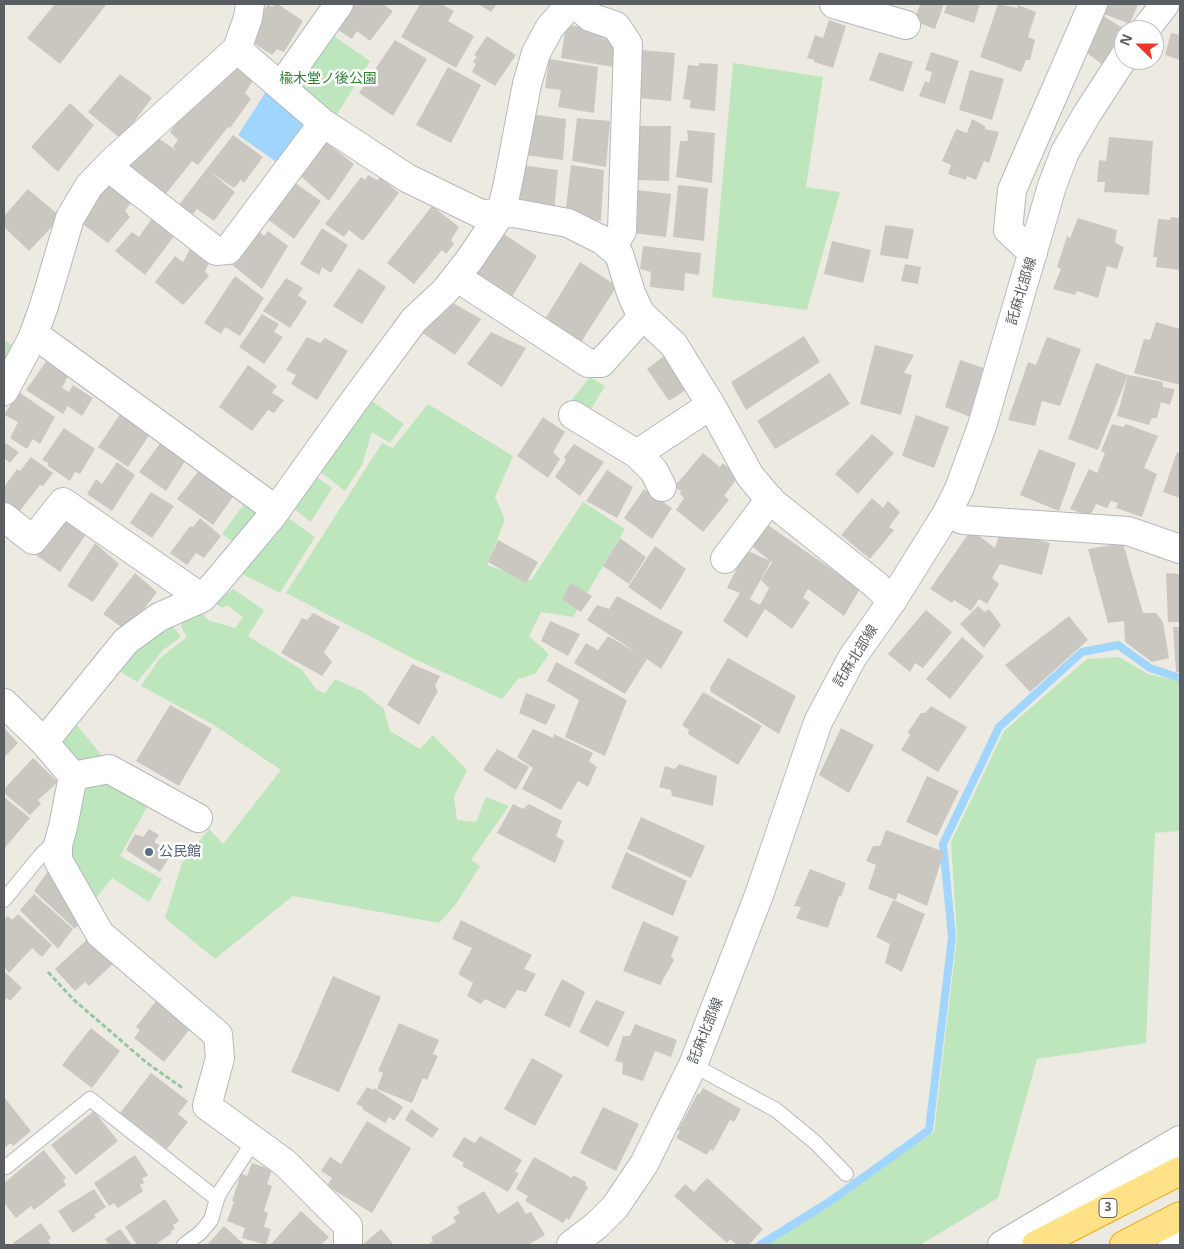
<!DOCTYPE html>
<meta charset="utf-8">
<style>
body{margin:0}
#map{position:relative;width:1184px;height:1249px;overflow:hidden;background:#edebe1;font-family:"Noto Sans",sans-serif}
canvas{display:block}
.frame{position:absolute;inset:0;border:5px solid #5a5e63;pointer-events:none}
.north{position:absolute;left:1114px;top:20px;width:50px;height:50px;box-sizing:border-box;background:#fff;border:1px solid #bdbfc1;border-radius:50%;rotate:292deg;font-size:14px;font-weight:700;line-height:20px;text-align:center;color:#5a5e63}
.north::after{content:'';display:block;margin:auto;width:18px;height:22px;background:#ed3828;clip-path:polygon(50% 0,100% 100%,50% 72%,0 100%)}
</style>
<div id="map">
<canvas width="1184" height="1249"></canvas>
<div class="frame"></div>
<div class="north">N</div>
</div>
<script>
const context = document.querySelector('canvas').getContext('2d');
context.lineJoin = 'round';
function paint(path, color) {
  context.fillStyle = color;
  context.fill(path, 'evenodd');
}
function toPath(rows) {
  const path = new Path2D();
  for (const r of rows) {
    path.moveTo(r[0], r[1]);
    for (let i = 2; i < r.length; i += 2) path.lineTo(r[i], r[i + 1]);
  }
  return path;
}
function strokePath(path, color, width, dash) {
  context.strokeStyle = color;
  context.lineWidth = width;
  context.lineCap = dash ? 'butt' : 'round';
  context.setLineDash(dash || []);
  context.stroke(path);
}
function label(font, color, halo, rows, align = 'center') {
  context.font = font + ' "Noto Sans","Noto Sans JP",sans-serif';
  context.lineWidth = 5;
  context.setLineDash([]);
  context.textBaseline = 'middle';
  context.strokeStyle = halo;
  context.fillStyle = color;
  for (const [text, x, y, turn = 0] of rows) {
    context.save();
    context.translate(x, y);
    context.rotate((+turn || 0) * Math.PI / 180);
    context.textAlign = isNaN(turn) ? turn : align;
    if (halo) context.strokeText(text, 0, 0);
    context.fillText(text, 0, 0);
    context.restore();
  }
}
paint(toPath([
 [328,32,370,61,334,119,298,91,295,80],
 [733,63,823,77,806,187,840,192,807,310,712,297],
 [4,339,20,353,4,384],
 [590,377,605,386,587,416,569,403],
 [369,399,404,424,390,443,372,432,362,465,345,491,319,471],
 [428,404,513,456,495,497,505,520,487,565,531,580,583,502,625,529,573,617,541,612,529,636,549,654,535,674,518,679,502,699,410,657,286,593,382,443,393,448],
 [314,475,332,488,311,522,291,507],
 [250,496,267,506,239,546,222,534],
 [284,515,315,537,280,593,240,573],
 [233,589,264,610,248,636,302,670,317,690,325,693,335,679,362,691,384,709,390,731,420,749,433,735,467,770,454,797,457,820,476,822,486,797,509,806,471,860,480,866,456,904,439,923,293,896,215,959,165,918,182,863,209,829,223,844,281,770,214,725,141,686,160,658,187,637,181,627,185,611,197,606,208,620,235,628,243,617,227,605,222,608,215,603],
 [172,625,181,637,163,650,137,682,118,670,146,640],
 [1119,657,1148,674,1180,681,1180,831,1155,833,1146,1043,1037,1059,998,1198,920,1245,764,1245,934,1132,957,937,951,842,1004,731,1087,659],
 [76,724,108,763,153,796,120,856,162,879,149,902,112,878,92,903,63,861,61,743]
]), '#bde6bd');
paint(toPath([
 [269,87,307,128,282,166,238,135]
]), '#a0d5ff');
strokePath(toPath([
 [760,1245,829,1202,929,1130,952,937,943,844,999,727,1082,652,1118,645,1150,668,1180,678]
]), '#a0d5ff', 8);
paint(toPath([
 [55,4,104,4,106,5,60,64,27,38],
 [268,4,272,7,275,4,278,4,303,21,284,52,277,49,272,55,252,42,257,35,251,32],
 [348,4,383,4,393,11,370,41,357,31,352,39,332,26],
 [420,4,441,4,454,11,448,21,474,36,456,68,401,37],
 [478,4,497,4,491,12],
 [917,4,944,4,935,29,914,21,920,5],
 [947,4,980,4,974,23,944,13],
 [998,4,1017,8,1018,5,1036,12,1028,37,1035,40,1030,60,1026,60,1021,72,980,57],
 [1108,4,1138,4,1130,24,1104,14],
 [1099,13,1124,29,1124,32,1103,65,1079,47],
 [829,20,846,26,833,68,814,62,814,60,807,58,815,35,823,38],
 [566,25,602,29,602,38,621,41,619,68,561,58],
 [1171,33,1180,35,1180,60,1165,55],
 [487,36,516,55,495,86,472,72,476,64,473,62,477,56,474,55],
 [395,40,427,59,393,116,359,93],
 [641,50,675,53,671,101,637,98],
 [879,52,913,62,903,92,869,80],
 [931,52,959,61,945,104,919,96,925,81,929,83,932,72,925,70],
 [549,59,598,67,594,113,558,107,561,90,545,88],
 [237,60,257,74,245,93,251,99,230,128,228,127,198,165,192,161,165,195,127,164,155,136,177,151,173,147,178,140,170,132,192,101,197,105,213,79,222,83],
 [699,63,718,64,715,111,690,108,691,100,683,99,688,65,699,66],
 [448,67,481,85,451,143,416,125],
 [970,70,1004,79,992,120,959,110],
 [120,74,152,98,121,139,88,112],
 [70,103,94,125,58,172,31,147],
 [531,114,566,119,563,160,525,155],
 [577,118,610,121,606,167,572,161],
 [972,119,985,126,985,129,999,132,989,163,984,161,976,180,967,176,966,180,948,174,951,165,942,161,956,129,967,133],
 [640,126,671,126,669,181,637,180],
 [687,130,715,133,712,183,676,177,680,141,688,141],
 [233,135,263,157,244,183,241,180,234,188,210,172,235,192,214,221,197,209,191,216,178,206],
 [1109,137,1153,141,1149,195,1104,192,1105,182,1097,182,1099,160,1106,161],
 [323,140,354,164,329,201,298,174],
 [521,165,558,170,554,212,516,206],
 [571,165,604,170,601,221,565,216],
 [368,175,377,180,380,177,399,193,363,241,349,230,344,237,325,224,361,177,365,180],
 [292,181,321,201,294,239,266,218],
 [109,183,136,195,125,211,130,217,108,243,80,222],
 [678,185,708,188,704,241,673,237],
 [28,189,61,217,29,251,4,227,4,216],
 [637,190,671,194,666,237,633,233],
 [432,206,459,227,451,240,454,244,446,254,442,250,414,284,387,263],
 [155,214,178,231,145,275,115,251,132,232,139,237],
 [1171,217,1180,218,1180,270,1156,267,1157,257,1153,257,1158,219,1170,220],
 [1078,218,1117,230,1115,243,1124,247,1117,269,1107,266,1098,298,1077,291,1075,295,1053,289,1061,269,1057,267,1067,236,1070,238],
 [885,225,914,229,908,259,880,255],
 [256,228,264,236,268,231,288,246,262,289,231,264],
 [322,228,348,245,331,273,322,267,319,275,300,264],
 [501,232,537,256,512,297,476,274],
 [832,241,871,250,863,283,824,274],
 [643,246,701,253,699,275,685,273,684,291,650,287,651,272,640,269],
 [191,247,209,263,205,271,209,276,183,305,155,282,175,256,183,262],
 [580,262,617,286,578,347,542,324],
 [905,264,921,267,918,284,901,281],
 [359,268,386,287,362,324,333,306],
 [235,276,264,298,240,336,225,327,221,334,204,323],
 [286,278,303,288,298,295,307,302,290,328,263,311],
 [453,303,481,319,455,355,421,332,440,304,447,310],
 [262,314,279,324,274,332,283,337,264,364,239,347],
 [1156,322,1180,329,1180,385,1134,373,1144,339,1150,340],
 [491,332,526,348,502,387,467,364],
 [804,336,820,362,746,410,731,382],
 [307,337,320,343,325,338,348,351,317,400,291,384,296,375,286,370],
 [1047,337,1081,349,1060,406,1042,401,1035,426,1008,420,1028,362,1036,365],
 [875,345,914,355,904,373,912,375,901,415,860,404],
 [669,352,689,388,669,401,647,369],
 [47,360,69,374,62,388,69,392,73,385,93,398,82,416,68,406,63,414,26,390],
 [960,360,987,369,973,418,945,407],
 [1096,363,1128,375,1098,450,1068,439],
 [248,365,277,386,272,393,284,400,274,413,268,410,252,431,219,407],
 [830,373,850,404,775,449,757,421],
 [1128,375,1163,382,1163,387,1175,389,1170,405,1161,402,1157,418,1152,418,1149,425,1117,416],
 [19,392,55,417,40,444,33,439,27,449,10,438,18,422,4,415],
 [125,407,154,428,128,467,98,447],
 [916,415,949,427,934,468,902,456],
 [543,417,565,432,553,452,560,459,548,478,517,456],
 [1112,424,1123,427,1126,424,1158,436,1144,468,1157,474,1142,517,1116,508,1118,503,1111,501,1107,508,1096,504,1090,516,1070,509,1089,469,1097,473,1105,453,1101,451],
 [64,428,95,449,80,474,75,472,70,481,48,466,48,463,42,460],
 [872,434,894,453,858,494,835,474],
 [164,438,189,455,166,491,139,472],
 [4,442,19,452,10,463,5,459,4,461],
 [574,444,604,462,580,496,555,477,566,460,564,457],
 [1039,449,1076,463,1059,511,1020,495],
 [1177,452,1180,453,1180,498,1163,492],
 [703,453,720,467,723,463,738,477,724,496,729,500,703,532,676,510,684,498,680,494,681,491,674,487],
 [31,457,53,473,43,486,40,485,19,512,4,501,4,487,17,469,20,471],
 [117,462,135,475,112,511,87,494,96,479,102,484],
 [203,465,237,491,213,525,177,499],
 [607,470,633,487,617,518,586,501],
 [644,489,672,508,652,539,624,518],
 [151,492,174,506,152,538,130,523],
 [872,498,883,508,888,501,900,512,889,527,894,530,870,559,841,535],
 [63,517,85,536,60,572,36,555],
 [200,518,221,536,204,558,196,553,187,565,170,553,190,526,193,527],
 [765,523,860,589,844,616,808,589,803,598,810,602,792,629,765,609,747,638,723,621,740,593,727,588,746,550,770,561,749,544],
 [771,561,772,562,761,580,769,588,760,605,750,599],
 [971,530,995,548,1000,532,1012,533,1050,543,1042,575,1000,564,992,578,999,584,987,604,979,599,971,611,954,600,952,603,930,589],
 [620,538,646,557,629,584,603,566],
 [498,540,538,562,526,583,488,562],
 [95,543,119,564,93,602,67,586],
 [1123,543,1143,613,1156,613,1163,622,1169,658,1152,662,1125,642,1124,621,1108,623,1088,549],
 [655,546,686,569,661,610,628,587],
 [135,573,157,592,127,631,103,614],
 [1166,573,1180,574,1180,622,1168,622],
 [571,583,592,596,581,612,562,599],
 [617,596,683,632,661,669,647,659,625,694,574,663,586,643,598,650,608,636,637,653,587,620,597,605,609,609],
 [978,606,985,612,989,609,1001,625,984,648,960,624],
 [926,610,952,632,923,668,915,663,910,672,888,654],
 [313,613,340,627,324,652,332,662,322,676,281,653,302,618,307,620],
 [1069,616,1088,640,1030,692,1005,665],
 [550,621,580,634,568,656,541,641],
 [1173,627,1180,627,1180,672,1176,672],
 [962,637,984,656,950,699,926,679],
 [728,658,796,696,779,734,711,692,710,688],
 [556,662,627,700,605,756,565,737,579,700,547,681],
 [412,664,440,676,435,686,438,691,419,725,387,705],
 [703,692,762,726,738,765,688,734,689,730,682,725],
 [526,693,556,705,546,725,519,713],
 [170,705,212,729,179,786,136,761],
 [931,706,967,727,938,772,901,750,910,735,908,732,921,713,925,713],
 [4,728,18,743,4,758],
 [841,728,874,745,849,793,819,775],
 [533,729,553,738,554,734,593,753,589,761,597,767,588,787,578,781,561,810,522,789,533,768,517,757],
 [497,749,529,767,516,790,483,770],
 [33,758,58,782,38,800,41,804,30,815,4,793,4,789],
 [679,764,717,776,713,806,672,796,671,790,659,787,665,766,675,769],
 [927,776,959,791,937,836,906,822],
 [4,797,30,818,4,849],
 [513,804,523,809,529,804,562,821,556,836,564,841,555,863,497,833],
 [641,817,705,846,691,878,627,849],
 [149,829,159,835,154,842,172,853,160,872,126,850,135,834,143,837],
 [886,830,944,852,927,906,898,893,896,900,868,889,876,865,866,861,873,846,880,846],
 [626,852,687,881,673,916,611,888],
 [50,868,83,919,75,929,34,891],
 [810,869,846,883,841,897,839,896,828,928,796,918,801,907,794,906],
 [34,894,73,929,58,949,20,910],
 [893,900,925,914,902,972,885,963,890,944,876,937],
 [18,914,52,945,42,957,32,948,9,973,4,967,4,920,8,916,12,920],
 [461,920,532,955,524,969,536,974,526,992,517,990,505,1009,485,999,481,1004,467,996,473,983,458,974,472,948,452,939],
 [643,921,679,937,671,956,674,960,660,985,623,971],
 [92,935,114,963,89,986,85,982,75,991,55,969],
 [4,971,22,988,10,1001,7,998,4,1001],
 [333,976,381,997,339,1092,291,1072],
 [562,979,585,992,570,1028,544,1015],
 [159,997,194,1024,164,1062,134,1038,140,1030,136,1027],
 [596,1000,625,1012,608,1047,579,1032],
 [399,1023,439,1040,433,1054,438,1056,427,1080,423,1078,412,1103,377,1089,383,1073,378,1071],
 [635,1024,677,1040,671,1057,655,1051,643,1081,622,1074,623,1063,615,1061,623,1036,630,1036],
 [91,1028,120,1051,92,1088,62,1065],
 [532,1058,563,1075,535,1126,504,1109],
 [151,1073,188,1101,178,1114,188,1122,167,1149,120,1113],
 [367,1087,373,1090,374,1088,403,1107,394,1121,389,1117,385,1123,362,1109,363,1107,356,1104],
 [703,1088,741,1109,734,1122,730,1120,713,1151,710,1149,707,1155,676,1138,680,1131,678,1130,698,1093,700,1094],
 [4,1097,31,1131,13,1146,11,1143,4,1148],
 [603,1107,639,1124,616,1171,580,1153],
 [411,1109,439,1129,432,1138,405,1120],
 [94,1111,118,1141,76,1175,51,1145],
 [367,1121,411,1148,372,1213,327,1186,332,1178,321,1171,330,1157,341,1164],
 [480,1136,522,1160,515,1172,519,1173,508,1192,462,1166,464,1163,452,1156,464,1137,475,1143],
 [44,1150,66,1178,63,1180,66,1185,34,1210,31,1206,16,1218,4,1203,4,1183],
 [135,1155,148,1175,142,1179,144,1183,140,1185,143,1191,118,1208,114,1203,109,1206,94,1183],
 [534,1157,572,1178,573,1175,586,1182,585,1185,588,1187,569,1220,566,1218,563,1223,525,1201,528,1196,516,1189],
 [252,1163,272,1170,267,1184,272,1186,264,1211,268,1213,264,1227,271,1229,266,1245,242,1238,245,1228,227,1221,234,1202,232,1201,241,1173,247,1176],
 [707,1178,763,1229,749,1245,737,1245,730,1239,727,1243,674,1196,685,1184,694,1192],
 [94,1189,106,1207,94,1215,96,1217,73,1233,58,1211],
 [484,1191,498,1214,518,1201,526,1214,531,1212,545,1235,528,1245,427,1245,433,1241,431,1237,456,1222,453,1217,460,1213,457,1207],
 [165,1199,179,1221,173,1225,175,1229,171,1231,172,1233,155,1245,137,1245,125,1227],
 [301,1211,329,1237,321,1245,270,1245],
 [41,1223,51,1238,48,1240,51,1245,15,1245,13,1243],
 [224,1226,236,1237,245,1245,207,1245],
 [120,1229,132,1245,109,1245,105,1239],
 [381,1229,394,1245,362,1245]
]), '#cac7c1');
const lane = toPath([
 [4,900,40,856,48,848,58,845],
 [693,1065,776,1110,816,1143,846,1174],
 [6,1167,90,1099,217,1199],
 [184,1245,200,1233,211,1220,217,1199,220,1192,254,1141]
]);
const street = toPath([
 [576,4,590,17,616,26,628,44,622,231,612,248],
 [834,4,906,25],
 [237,49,323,123,407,178,481,214,514,213,568,223,602,240,619,254,631,293,640,313,674,345,711,405,750,476,772,502,876,585,892,601],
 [281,86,339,4],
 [108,167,216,251,228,250,323,123],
 [1033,253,1008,230,1012,190,1093,4],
 [456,277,588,363,601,363,643,316],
 [34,334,276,510],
 [4,391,32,339,44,306,70,218,89,186,111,163,237,49,248,18,250,4],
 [573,415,637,454,654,471,662,487],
 [637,454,711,405],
 [947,513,963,520,1128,531,1180,549],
 [4,517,33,540,63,502,202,598],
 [725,559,770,499],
 [4,703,44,742,73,776,63,827,58,845,58,860,100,934,218,1035,220,1058,207,1106,285,1163,348,1226,348,1245],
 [44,742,126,641,159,617,202,598,215,584,272,516,349,408,414,320,445,291,470,259,501,213,508,183,527,84,536,53,550,27,571,4],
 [73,776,109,769,198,818],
 [1002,1245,1180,1140],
 [1172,1245,1180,1242]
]);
const secondary = toPath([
 [1145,30,1165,4],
 [571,1245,597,1225,615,1207,644,1164,693,1065,759,895,818,722,852,658,892,601,947,513,959,489,982,426,1052,186,1065,152,1087,114,1124,57]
]);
const highway = toPath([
 [1036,1245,1180,1171],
 [1124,1245,1180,1216]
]);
strokePath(lane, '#b4b8bc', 16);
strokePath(street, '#b4b8bc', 30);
strokePath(secondary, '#b7bbc1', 30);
strokePath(highway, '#efa400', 30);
strokePath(toPath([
 [48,972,74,1000,147,1063,184,1089]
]), '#96c7a4', 3, [5, 2.5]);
strokePath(lane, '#fff', 14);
strokePath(street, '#fff', 28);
strokePath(secondary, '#fff', 28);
strokePath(highway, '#ffe187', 28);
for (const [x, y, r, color] of [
 [149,852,5,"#5c6f8a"]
]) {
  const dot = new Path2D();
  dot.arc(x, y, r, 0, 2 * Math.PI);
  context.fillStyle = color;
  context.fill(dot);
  strokePath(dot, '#fff', 2);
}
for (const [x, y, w] of [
 [1108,1208,18]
]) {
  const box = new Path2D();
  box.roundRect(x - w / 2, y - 9.5, w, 19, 4);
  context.fillStyle = '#fff';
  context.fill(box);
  strokePath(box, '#5a5e63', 1);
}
label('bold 12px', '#5a5e63', null, [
 ["3",1108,1208]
]);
label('14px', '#328236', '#fff', [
 ["楡木堂ノ後公園",328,79]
]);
label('14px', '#5a5e63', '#fff', [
 ["託麻北部線",1022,291,-73],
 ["託麻北部線",856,656,-58],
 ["託麻北部線",706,1031,-68]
]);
label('14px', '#4e5e75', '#fff', [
 ["公民館",159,852]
], 'left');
</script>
